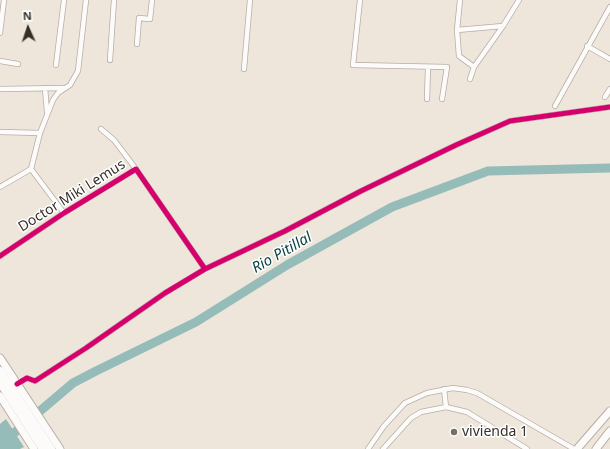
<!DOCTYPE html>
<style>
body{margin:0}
#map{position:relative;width:610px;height:449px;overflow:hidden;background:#eee6db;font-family:"Noto Sans",sans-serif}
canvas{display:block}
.north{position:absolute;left:8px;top:8px;width:40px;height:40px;-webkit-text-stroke:3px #fff;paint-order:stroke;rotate:357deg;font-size:11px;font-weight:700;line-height:16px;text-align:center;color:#352f28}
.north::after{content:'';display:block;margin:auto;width:14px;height:18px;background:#352f28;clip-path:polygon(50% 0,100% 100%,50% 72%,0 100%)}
</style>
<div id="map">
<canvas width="610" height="449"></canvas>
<div class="north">N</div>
</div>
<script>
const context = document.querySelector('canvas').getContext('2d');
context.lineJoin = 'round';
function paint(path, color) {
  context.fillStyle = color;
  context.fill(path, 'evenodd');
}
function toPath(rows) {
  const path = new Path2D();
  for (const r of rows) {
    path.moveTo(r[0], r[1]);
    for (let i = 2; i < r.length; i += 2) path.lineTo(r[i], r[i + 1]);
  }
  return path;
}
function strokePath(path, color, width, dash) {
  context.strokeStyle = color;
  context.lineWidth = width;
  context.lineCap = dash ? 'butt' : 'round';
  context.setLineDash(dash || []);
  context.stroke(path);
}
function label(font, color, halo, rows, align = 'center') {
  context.font = font + ' "Noto Sans",sans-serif';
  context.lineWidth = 3;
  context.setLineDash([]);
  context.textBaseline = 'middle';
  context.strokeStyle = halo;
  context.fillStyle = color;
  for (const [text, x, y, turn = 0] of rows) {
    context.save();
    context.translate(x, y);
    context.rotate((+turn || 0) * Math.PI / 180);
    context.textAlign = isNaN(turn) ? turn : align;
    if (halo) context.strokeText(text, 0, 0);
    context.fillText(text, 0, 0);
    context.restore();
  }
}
paint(toPath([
 [6,419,24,447,20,449,0,449,0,424]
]), '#96bcb9');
strokePath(toPath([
 [0,445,73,383,96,371,196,322,287,265,392,207,488,171,610,168]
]), '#96bcb9', 9);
const street = toPath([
 [360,0,353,65,447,67,442,99],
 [460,0,457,30,459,56,474,67],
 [457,30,503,26],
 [0,33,4,0],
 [137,44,139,18,150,19,152,0],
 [587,46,610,59],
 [110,60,114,0],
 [0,61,18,64],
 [56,65,64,0],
 [244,69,250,0],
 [470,79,474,67,503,26,519,0],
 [45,88,47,112],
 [0,89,64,88],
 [605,97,610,89],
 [427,99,428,67],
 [555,106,610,7],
 [101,129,114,140,136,169],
 [0,132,40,133],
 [0,187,31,169],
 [64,213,31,169,40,133,53,100,58,93,70,85,78,71,86,0],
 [0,256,64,213,136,169,205,269],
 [17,384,27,378,35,381,86,348,165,293,205,269,285,231,361,191,456,145,510,121,610,107],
 [444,389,446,407],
 [368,449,384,426,405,403,427,393,453,388,467,390,477,393,574,449],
 [383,449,411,418,421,412,446,407,467,412,527,449]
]);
const secondary = toPath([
 [0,358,60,449],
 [0,396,34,449],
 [577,449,610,411],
 [596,449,610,431]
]);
const highway = toPath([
 [0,371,51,449],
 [0,382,43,449]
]);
strokePath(street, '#b5aea6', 6);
strokePath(secondary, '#b5aea6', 9);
strokePath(highway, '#b5aea6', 10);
strokePath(street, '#fcfbfa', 4.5);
strokePath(secondary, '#fcfbfa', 7);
strokePath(highway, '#fcfbfa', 8);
strokePath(toPath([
 [0,256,64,213,136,169,205,269],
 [17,384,27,378,35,381,86,348,165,293,205,269,285,231,361,191,456,145,510,121,610,107]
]), '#d6006c', 5);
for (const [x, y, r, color] of [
 [454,432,4,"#766f67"]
]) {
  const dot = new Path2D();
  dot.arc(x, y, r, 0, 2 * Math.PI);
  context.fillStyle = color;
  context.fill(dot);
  strokePath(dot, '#fff', 1.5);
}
label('14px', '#352f28', '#fff', [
 ["Doctor Miki Lemus",72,196,-32]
]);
label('14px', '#352f28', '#fff', [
 ["vivienda 1",462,432]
], 'left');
label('italic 15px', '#073f40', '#fff', [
 ["Rio Pitillal",282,253,-30]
]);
</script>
